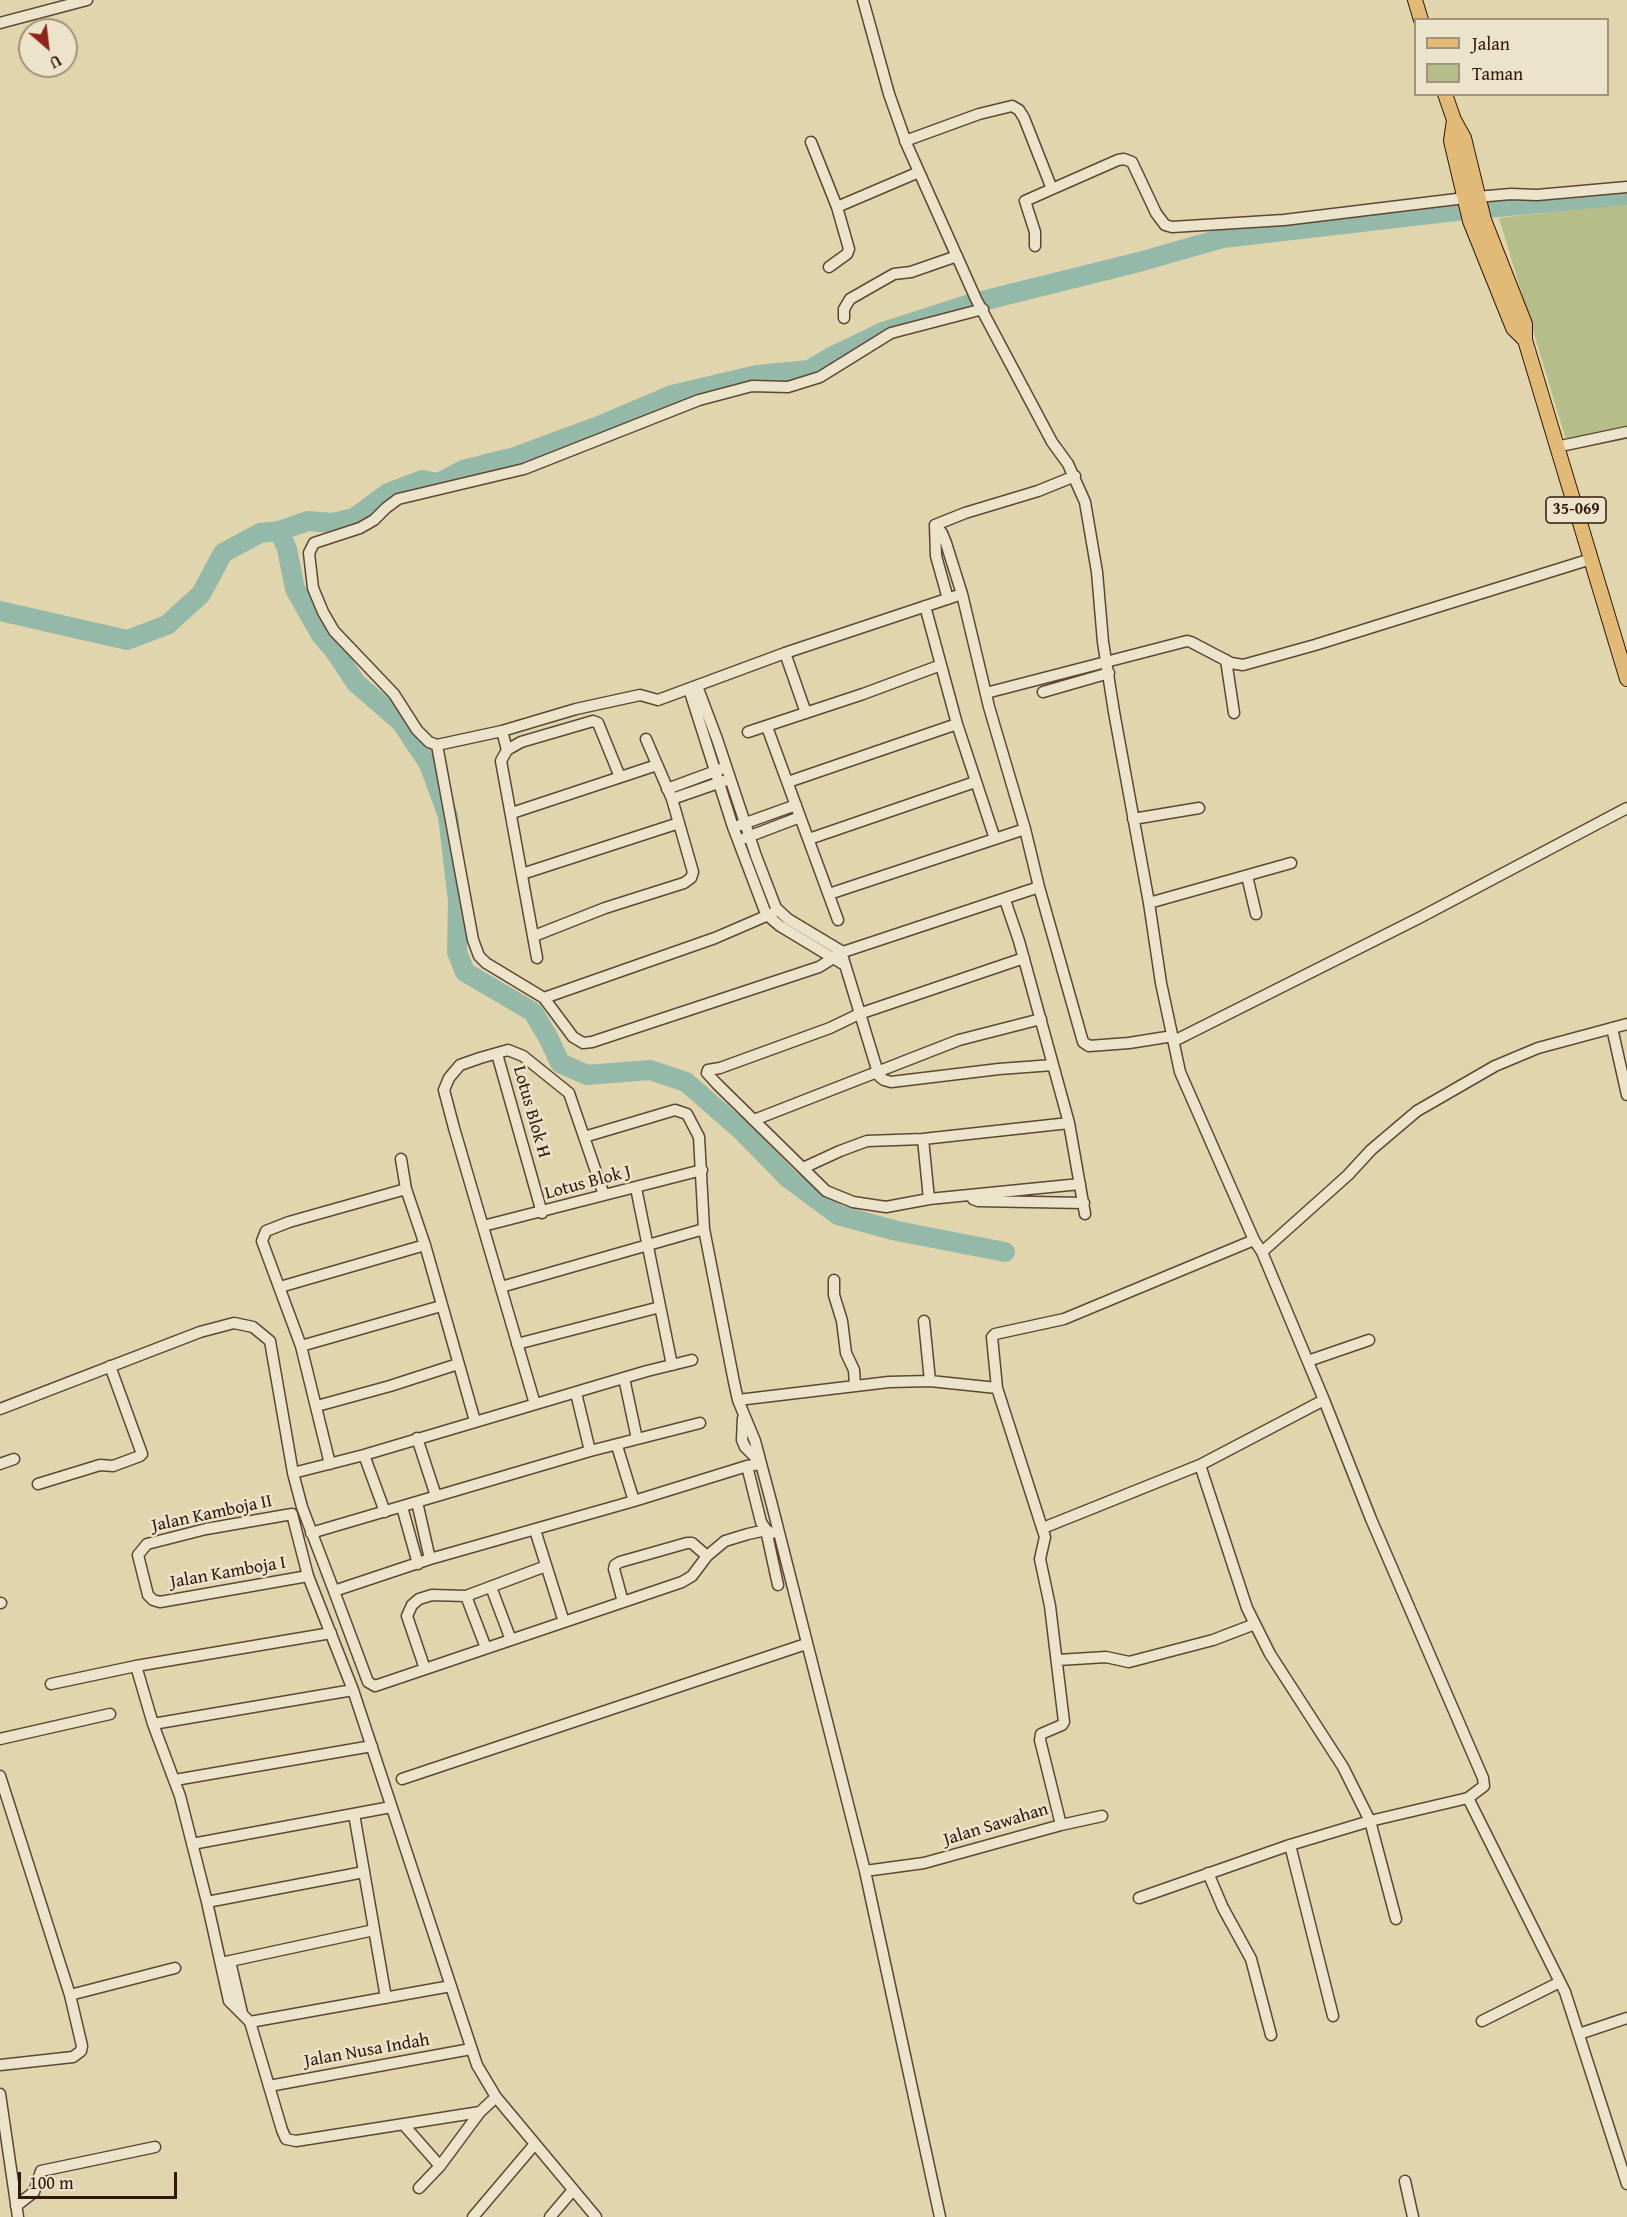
<!DOCTYPE html>
<style>
body{margin:0}
#map{position:relative;width:1627px;height:2217px;overflow:hidden;background:#e0d5ad;font-family:"Gentium Book Plus",serif}
canvas{display:block}
.legend{position:absolute;left:1414px;top:18px;width:195px;height:78px;box-sizing:border-box;background:#ebe4ca;border:2px solid #a2927e;margin:0;padding:8px 10px;list-style:none;font-size:18px;color:#34170c}
.legend li{display:flex;align-items:center;gap:12px;height:30px}
.legend b{width:30px;border:2px solid #a2927e}
.north{position:absolute;left:18px;top:18px;width:60px;height:60px;box-sizing:border-box;background:#ebe4ca;border:2px solid #a2927e;border-radius:50%;rotate:152deg;font-size:16px;font-weight:700;line-height:24px;text-align:center;color:#34170c}
.north::after{content:'';display:block;margin:auto;width:21px;height:27px;background:#8f2418;clip-path:polygon(50% 0,100% 100%,50% 72%,0 100%)}
.scale{position:absolute;left:18px;top:2172px;width:159px;height:27px;box-sizing:border-box;border:3px solid #34170c;border-top:0;padding-left:8px;font-size:18px;line-height:21px;white-space:nowrap;color:#34170c;-webkit-text-stroke:4px #ebe4ca;paint-order:stroke}
</style>
<div id="map">
<canvas width="1627" height="2217"></canvas>
<ul class="legend">
<li><b style="height:8px;background:#e0ba76"></b>Jalan</li>
<li><b style="height:16px;background:#b5bd88"></b>Taman</li>
</ul>
<div class="north">U</div>
<div class="scale">100 m</div>
</div>
<script>
const context = document.querySelector('canvas').getContext('2d');
context.lineJoin = 'round';
function paint(path, color) {
  context.fillStyle = color;
  context.fill(path, 'evenodd');
}
function toPath(rows) {
  const path = new Path2D();
  for (const r of rows) {
    path.moveTo(r[0], r[1]);
    for (let i = 2; i < r.length; i += 2) path.lineTo(r[i], r[i + 1]);
  }
  return path;
}
function strokePath(path, color, width, dash) {
  context.strokeStyle = color;
  context.lineWidth = width;
  context.lineCap = dash ? 'butt' : 'round';
  context.setLineDash(dash || []);
  context.stroke(path);
}
function label(font, color, halo, rows, align = 'center') {
  context.font = font + ' "Gentium Book Plus",serif';
  context.lineWidth = 5;
  context.setLineDash([]);
  context.textBaseline = 'middle';
  context.strokeStyle = halo;
  context.fillStyle = color;
  for (const [text, x, y, turn = 0] of rows) {
    context.save();
    context.translate(x, y);
    context.rotate((+turn || 0) * Math.PI / 180);
    context.textAlign = isNaN(turn) ? turn : align;
    if (halo) context.strokeText(text, 0, 0);
    context.fillText(text, 0, 0);
    context.restore();
  }
}
paint(toPath([
 [1627,204,1627,427,1566,440,1499,218]
]), '#b5bd88');
strokePath(toPath([
 [279,531,308,521,332,523,354,518,388,493,422,480,438,483,463,470,515,457,599,426,672,395,757,375,809,370,831,357,883,332,970,304,1139,262,1223,238,1456,211,1627,195],
 [0,611,127,640,167,625,201,594,223,553,260,533,279,531,287,549,295,589,321,635,334,650,356,683,401,722,429,764,448,816,458,901,457,952,465,972,533,1012,548,1037,560,1063,587,1075,650,1070,686,1082,742,1131,788,1178,838,1215,897,1231,1005,1252]
]), '#94b9a9', 20);
const minor = toPath([
 [863,0,889,94,907,145,976,299,1052,442,1068,464,1085,502,1097,572,1103,642,1114,712,1149,903,1161,983,1180,1072,1254,1240,1262,1252],
 [0,23,87,0],
 [905,141,979,114,1012,106,1019,110,1024,118,1052,189,1118,160,1124,159,1132,162,1156,213,1165,225,1172,227,1284,220,1465,198,1511,194,1537,195,1627,187],
 [811,142,837,207],
 [1035,246,1035,232,1025,201,1052,189],
 [829,267,847,254,849,249,837,207,919,172],
 [844,318,844,309,850,299,878,283,894,274,911,272,957,256],
 [1556,447,1627,432],
 [1075,476,1038,491,965,513,935,525,942,533,946,543,962,594,989,707,1025,829,1039,887,1083,1042,1089,1046,1129,1043,1173,1036],
 [935,525,936,556,948,599],
 [925,606,957,724,995,839],
 [785,653,806,713],
 [1226,660,1234,713],
 [697,686,717,739,756,856,776,908,788,919,843,952],
 [689,689,733,827,766,914,780,926,843,964],
 [1043,692,1109,673],
 [986,693,1187,641,1191,642,1231,663,1243,665,1315,645,1591,559],
 [767,727,838,920],
 [502,731,576,709,640,695,658,700,785,653,962,594],
 [748,732,863,694,941,665],
 [437,745,473,940,479,956,486,963,544,998,573,1037,583,1043,592,1042,819,967,843,952,1039,887],
 [507,750,502,731,437,745,429,742,417,730,394,694,334,631,323,612,313,588,309,553,314,543,360,528,374,520,386,508,398,499,524,469,699,400,752,386,788,387,820,377,891,333,983,309],
 [788,782,957,724],
 [667,789,721,769],
 [672,799,724,781],
 [512,813,657,765],
 [1133,819,1199,808],
 [740,825,796,805],
 [745,838,800,817],
 [809,839,975,782],
 [522,874,679,823],
 [1247,876,1256,914],
 [829,894,1025,829],
 [1005,900,1019,941,1069,1123,1085,1214],
 [1149,903,1291,863],
 [534,936,605,908,684,883,691,878,693,872,672,799,646,739],
 [537,958,501,761,507,750,521,742,593,721,598,723,620,777],
 [843,958,879,1076,884,1080,891,1082,999,1069,1053,1065],
 [544,998,715,938,773,913],
 [1627,1024,1538,1048,1495,1066,1417,1111,1371,1150,1348,1175,1262,1252,1324,1400,1200,1465,1247,1608,1270,1654,1343,1767,1370,1821,1468,1798,1565,1992,1627,2184],
 [1612,1028,1627,1095],
 [1174,1041,1419,918,1627,808],
 [497,1054,542,1213],
 [754,1120,959,1040,1041,1019],
 [584,1137,675,1110,687,1114,699,1137,704,1229,734,1382,738,1400,755,1441,772,1505,865,1871,940,2217],
 [923,1139,929,1199,1080,1184],
 [401,1159,406,1189,425,1245,475,1421],
 [803,1168,840,1151,867,1141,923,1139,1069,1123],
 [636,1188,672,1365],
 [929,1199,886,1207,853,1202,826,1191,717,1084,707,1073,708,1070,720,1068,830,1028,859,1014,1024,958],
 [973,1199,978,1201,1084,1203],
 [483,1226,702,1170],
 [834,1280,834,1295,842,1321,846,1353,854,1370,855,1386],
 [280,1287,425,1245],
 [501,1287,704,1229],
 [924,1321,930,1381],
 [517,1344,660,1307],
 [301,1346,441,1306],
 [1308,1361,1369,1340],
 [624,1378,637,1439],
 [576,1393,590,1451],
 [738,1400,889,1382,930,1381,997,1388],
 [1324,1400,1371,1519,1483,1778,1484,1786,1468,1798],
 [535,1404,454,1128,444,1090,449,1078,460,1065,480,1058,508,1050,523,1056,569,1093,604,1195],
 [317,1406,390,1386,458,1364],
 [0,1409,200,1332,234,1323,253,1327,270,1341,293,1473,302,1507,334,1591,430,1559,634,1501,747,1466,760,1464],
 [743,1418,742,1440,745,1447,758,1460],
 [417,1438,436,1496],
 [617,1446,634,1501],
 [364,1455,385,1512],
 [0,1464,14,1459],
 [330,1464,301,1346,262,1241,266,1231,289,1222,406,1189],
 [747,1466,761,1522,766,1530,772,1533],
 [293,1473,364,1455,647,1371,692,1360],
 [38,1484,100,1465,113,1466,140,1456,142,1454,110,1366],
 [417,1502,430,1559],
 [402,1507,418,1564],
 [1043,1528,1200,1465],
 [535,1530,564,1622],
 [311,1533,590,1451,700,1423],
 [308,1576,160,1602,153,1600,148,1595,138,1555,147,1544,206,1529,292,1514,308,1576,353,1690,477,2065,496,2097,596,2217],
 [491,1587,511,1640],
 [334,1591,368,1682,375,1686,682,1582,692,1576,707,1556,725,1541,748,1534,766,1530,778,1585],
 [466,1596,486,1648],
 [623,1602,614,1569,615,1565,620,1562,687,1543,692,1543,707,1556],
 [0,1603,1,1603],
 [1058,1660,1106,1657,1129,1662,1213,1640,1255,1624],
 [136,1666,153,1724,180,1796,207,1902,229,2001,250,2022,282,2130,286,2139,296,2141,480,2112],
 [425,1669,407,1616,412,1605,419,1599,432,1595,466,1596,546,1566],
 [51,1684,136,1666,331,1633],
 [153,1724,353,1690],
 [0,1739,110,1714],
 [0,1776,70,1995,82,2046,81,2051,73,2057,0,2065],
 [402,1779,806,1644],
 [175,1780,372,1746],
 [354,1814,386,1998],
 [1061,1825,1102,1816],
 [192,1844,391,1807],
 [1290,1845,1333,2016],
 [865,1871,924,1863,1061,1825,1040,1740,1041,1734,1062,1725,1064,1722,1050,1606,1040,1559,1045,1537,997,1388,992,1337,995,1334,1064,1319,1254,1240],
 [1208,1873,1223,1908,1251,1959,1271,2035],
 [1139,1898,1290,1845,1370,1821,1396,1919],
 [207,1902,364,1872],
 [230,1961,242,2013],
 [221,1963,374,1930],
 [70,1995,175,1968],
 [1482,2021,1560,1982],
 [250,2022,451,1986],
 [1579,2034,1627,2018],
 [269,2086,471,2049],
 [0,2094,18,2217],
 [403,2124,440,2166],
 [1405,2181,1413,2217],
 [419,2188,440,2166,480,2112,496,2097],
 [16,2206,34,2192,41,2171,155,2147],
 [473,2217,534,2145],
 [550,2217,573,2190]
]);
const major = toPath([
 [1415,0,1421,20],
 [1445,94,1454,120,1464,138,1484,220,1525,324,1525,340,1627,679],
 [1454,120,1451,141,1470,221,1513,328,1525,340]
]);
strokePath(minor, '#5f4634', 13);
strokePath(major, '#34170c', 16);
strokePath(minor, '#ebe4ca', 10);
strokePath(major, '#e0ba76', 14);
for (const [x, y, w] of [
 [1576,510,60]
]) {
  const box = new Path2D();
  box.roundRect(x - w / 2, y - 13, w, 26, 4.5);
  context.fillStyle = '#ebe4ca';
  context.fill(box);
  strokePath(box, '#34170c', 1.5);
}
label('bold 16px', '#34170c', null, [
 ["35-069",1576,510]
]);
label('18px', '#34170c', '#ebe4ca', [
 ["Lotus Blok H",531,1112,74],
 ["Lotus Blok J",588,1183,-15],
 ["Jalan Kamboja II",212,1514,-12],
 ["Jalan Kamboja I",228,1573,-10],
 ["Jalan Sawahan",996,1825,-17],
 ["Jalan Nusa Indah",367,2051,-10]
]);
</script>
